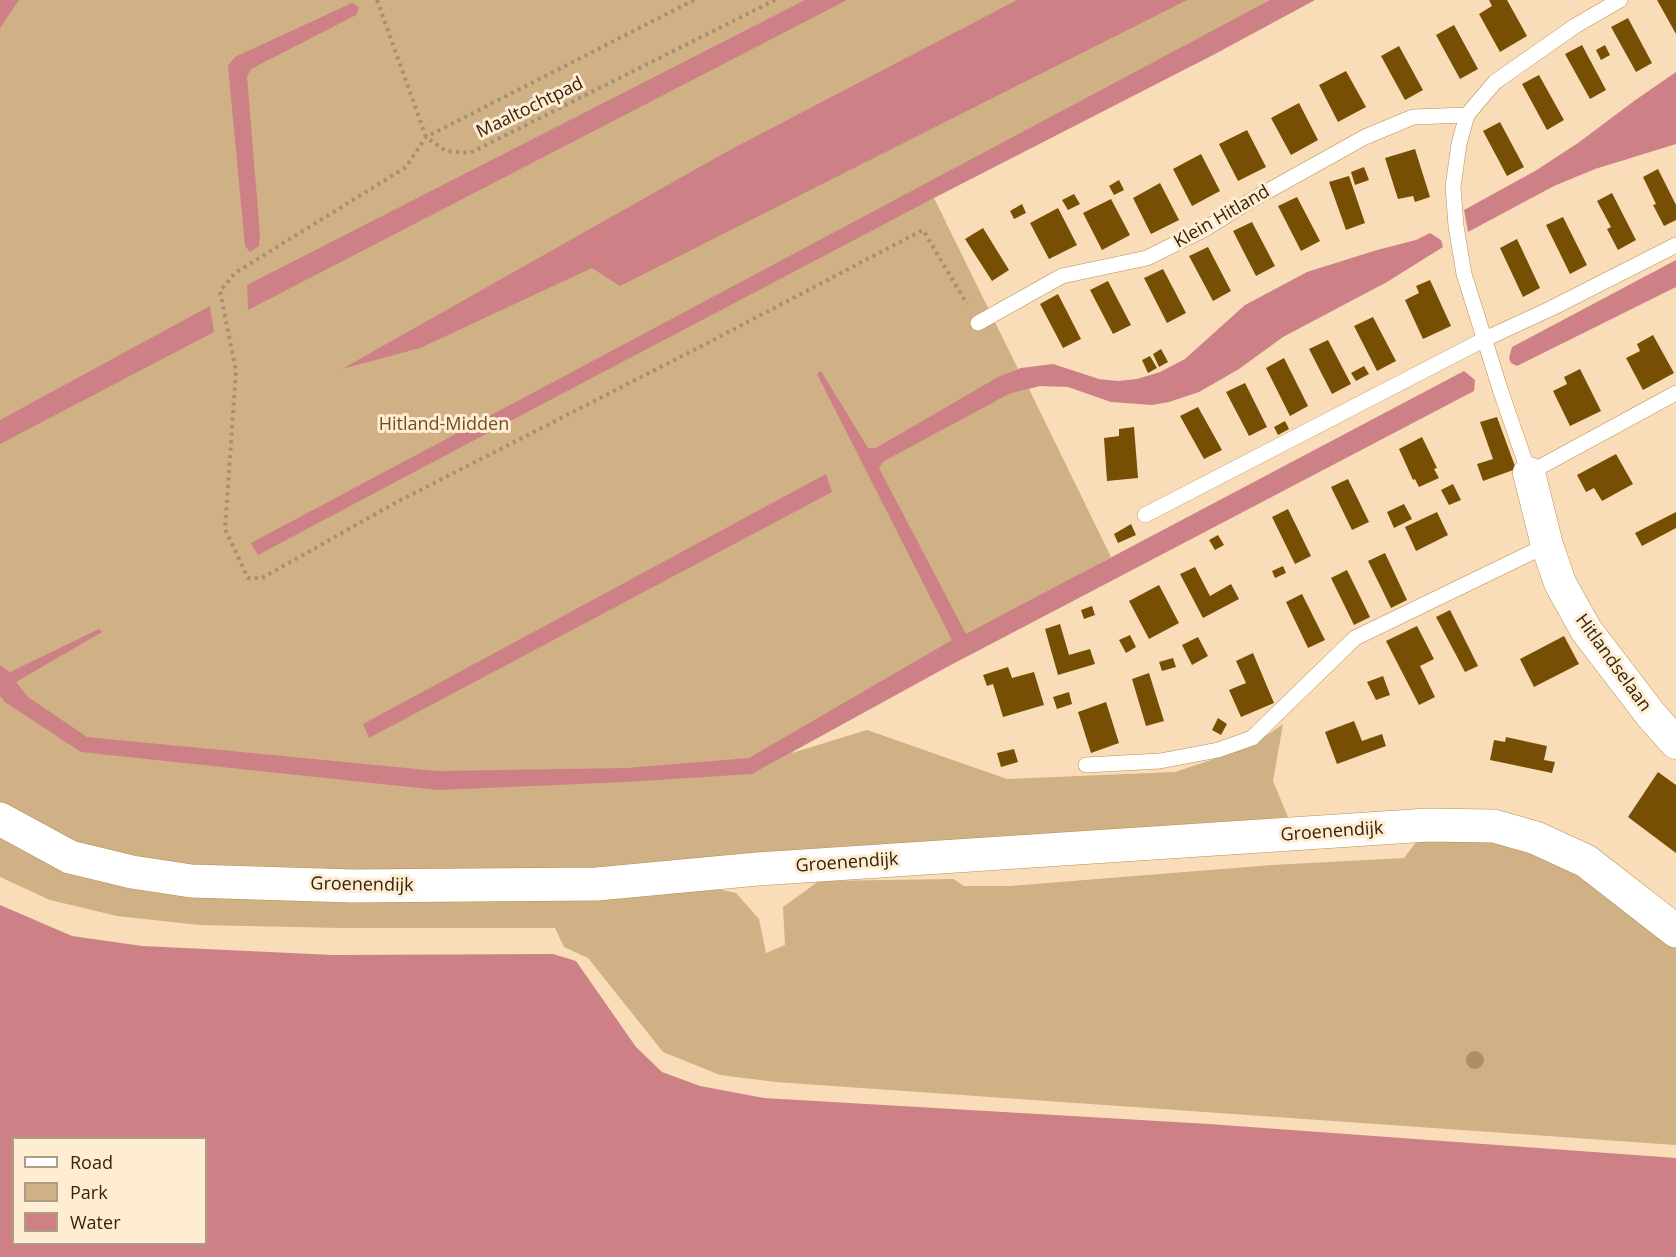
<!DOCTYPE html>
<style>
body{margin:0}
#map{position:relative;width:1676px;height:1257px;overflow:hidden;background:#f8ddb8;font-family:"Open Sans",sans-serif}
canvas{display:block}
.legend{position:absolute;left:12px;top:1137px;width:195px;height:108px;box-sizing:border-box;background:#feecd3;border:2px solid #ae9c83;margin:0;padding:8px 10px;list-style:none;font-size:18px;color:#35240a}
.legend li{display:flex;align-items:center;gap:12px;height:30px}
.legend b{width:30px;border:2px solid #ae9c83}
</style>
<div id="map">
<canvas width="1676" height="1257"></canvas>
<ul class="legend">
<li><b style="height:8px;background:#fff"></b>Road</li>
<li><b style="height:16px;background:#d0b085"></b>Park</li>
<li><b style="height:16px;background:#cd8186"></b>Water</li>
</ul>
</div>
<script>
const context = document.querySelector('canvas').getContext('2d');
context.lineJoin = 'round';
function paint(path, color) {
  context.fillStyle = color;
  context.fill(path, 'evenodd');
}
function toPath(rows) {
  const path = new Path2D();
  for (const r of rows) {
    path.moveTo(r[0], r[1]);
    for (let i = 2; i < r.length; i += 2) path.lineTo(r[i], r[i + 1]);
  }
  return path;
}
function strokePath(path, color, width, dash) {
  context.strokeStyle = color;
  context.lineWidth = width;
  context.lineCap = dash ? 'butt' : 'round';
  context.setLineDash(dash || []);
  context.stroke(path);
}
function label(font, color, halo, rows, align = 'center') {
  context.font = font + ' "Open Sans",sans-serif';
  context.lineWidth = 6;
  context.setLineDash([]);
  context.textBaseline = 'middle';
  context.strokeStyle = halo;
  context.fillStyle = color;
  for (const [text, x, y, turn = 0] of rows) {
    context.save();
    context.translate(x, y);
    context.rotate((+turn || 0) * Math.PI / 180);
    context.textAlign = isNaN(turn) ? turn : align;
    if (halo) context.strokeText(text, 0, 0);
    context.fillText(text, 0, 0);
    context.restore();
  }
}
paint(toPath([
 [0,0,1290,0,896,219,934,198,1018,369,986,384,996,401,1009,394,1029,389,1111,557,1088,570,752,774,794,751,792,753,867,730,1007,779,1175,772,1226,755,1256,743,1283,724,1273,781,1288,817,1119,834,626,870,256,872,134,860,64,839,0,806],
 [0,834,74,875,709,887,736,893,759,919,766,953,785,945,783,907,819,881,953,879,964,886,1010,886,1272,865,1404,858,1420,837,1501,841,1550,855,1676,943,1676,1145,776,1082,720,1075,663,1052,588,958,564,947,555,928,342,928,199,925,117,916,50,900,0,877]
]), '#d0b085');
paint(toPath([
 [0,0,19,0,0,28],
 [805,0,847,0,248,310,247,285],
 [1017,0,1187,0,620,286,592,268,420,348,342,369,728,151],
 [1270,0,1315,0,1215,54,934,198,514,419,258,555,251,543],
 [352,3,359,7,356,15,251,69,247,77,260,234,259,246,250,252,245,246,228,66,235,57],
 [1676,72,1676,144,1595,169,1554,186,1468,232,1464,210,1535,171,1578,143,1634,101],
 [1430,233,1441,240,1443,247,1387,282,1283,337,1239,369,1199,392,1169,402,1152,405,1111,402,1068,387,1040,386,1009,394,884,461,879,468,966,634,1464,371,1475,380,1474,391,947,667,752,774,626,782,438,790,81,752,5,702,0,696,0,665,10,672,99,629,102,632,16,682,28,697,87,737,437,771,627,768,749,758,952,640,817,374,821,371,868,448,876,448,998,377,1021,368,1053,364,1099,379,1118,381,1137,379,1160,372,1185,359,1245,305,1307,272,1377,250,1416,240],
 [1676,260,1676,287,1517,366,1511,363,1509,358,1512,347],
 [210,306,214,332,0,444,0,420],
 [826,474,832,492,369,738,363,724],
 [0,905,72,936,142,946,333,955,553,954,576,961,636,1047,662,1072,700,1086,764,1098,1209,1124,1676,1158,1676,1257,0,1257],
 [14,1138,206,1138,206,1244,14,1244]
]), '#cd8186');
paint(toPath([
 [1489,0,1507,0,1527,36,1500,52,1479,14,1492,6],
 [1657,0,1676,0,1676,34],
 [1628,18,1652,63,1636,72,1611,27],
 [1454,25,1478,69,1460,79,1436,35],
 [1582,45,1606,90,1590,99,1565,54],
 [1605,45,1610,55,1601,60,1596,50],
 [1399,46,1423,90,1405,100,1381,56],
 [1346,71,1366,107,1338,122,1319,85],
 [1539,75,1564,120,1547,130,1522,84],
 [1299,103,1318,140,1291,155,1271,118],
 [1500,122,1524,167,1507,176,1483,131],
 [1247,130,1266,167,1238,181,1219,144],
 [1415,149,1430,197,1415,202,1413,196,1398,199,1385,158],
 [1201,154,1220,191,1192,206,1173,169],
 [1364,167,1369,180,1355,185,1351,172],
 [1658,169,1676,205,1676,220,1664,226,1653,205,1656,204,1643,177],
 [1349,176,1365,223,1346,230,1329,182],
 [1119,180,1124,190,1114,195,1109,186],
 [1160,183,1179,220,1151,234,1133,198],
 [1612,193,1636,240,1618,250,1607,229,1611,227,1597,201],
 [1074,194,1080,204,1068,210,1062,200],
 [1297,197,1320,241,1301,251,1278,206],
 [1111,199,1130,235,1102,250,1083,213],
 [1022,204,1026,213,1014,219,1010,211],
 [1058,208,1077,245,1049,259,1030,223],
 [1563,217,1587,265,1570,274,1546,225],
 [1252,222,1275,266,1256,276,1233,231],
 [983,228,1009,270,992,281,965,239],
 [1517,239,1540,288,1523,297,1500,248],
 [1208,247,1231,291,1213,301,1189,256],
 [1163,269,1186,313,1167,323,1144,278],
 [1430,280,1451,326,1423,339,1405,300,1419,293,1416,286],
 [1108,281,1131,325,1113,334,1090,290],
 [1058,294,1081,339,1063,348,1040,304],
 [1373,317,1396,361,1377,371,1354,326],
 [1653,335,1674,373,1643,390,1626,358,1640,351,1637,344],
 [1328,340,1351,384,1332,394,1309,349],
 [1161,349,1168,362,1159,367,1153,354],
 [1150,356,1157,368,1148,373,1142,360],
 [1284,358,1308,406,1290,416,1266,368],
 [1364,366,1369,374,1356,381,1351,373],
 [1580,369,1601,411,1570,426,1553,391,1567,384,1564,377],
 [1245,383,1267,427,1249,436,1226,392],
 [1198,407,1222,450,1204,459,1180,416],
 [1497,417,1516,469,1483,481,1477,464,1493,459,1480,422],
 [1285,421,1289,429,1278,435,1274,427],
 [1134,427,1138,478,1107,481,1104,438,1119,436,1119,429],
 [1422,437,1437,468,1434,469,1439,478,1419,487,1415,479,1413,480,1399,449],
 [1616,454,1633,484,1602,501,1594,488,1586,492,1577,475],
 [1348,479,1369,522,1352,530,1331,487],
 [1453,484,1461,500,1449,505,1441,490],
 [1404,504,1412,519,1394,528,1387,512],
 [1288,509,1311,556,1295,564,1272,517],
 [1437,512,1448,535,1416,551,1405,527],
 [1676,512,1676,528,1642,546,1635,533],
 [1131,524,1136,535,1118,543,1114,534],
 [1218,535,1224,545,1215,550,1209,540],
 [1385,553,1407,600,1391,608,1368,561],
 [1283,566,1286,573,1275,578,1272,571],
 [1195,567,1210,596,1231,584,1239,599,1203,618,1180,574],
 [1347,570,1370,617,1354,625,1331,578],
 [1159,585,1179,623,1149,639,1129,601],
 [1302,594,1325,640,1308,648,1286,602],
 [1092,606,1095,615,1084,619,1081,610],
 [1450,610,1478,666,1465,672,1436,617],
 [1060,624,1069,655,1090,649,1095,664,1058,675,1045,629],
 [1417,626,1434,659,1420,666,1435,697,1419,705,1386,641],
 [1130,635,1136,647,1126,653,1119,640],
 [1564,636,1579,664,1534,687,1520,659],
 [1198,637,1208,656,1192,665,1182,645],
 [1253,653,1274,703,1241,717,1229,690,1246,683,1236,661],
 [1173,658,1176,667,1162,671,1159,662],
 [1008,667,1012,678,1034,672,1044,705,1003,717,993,684,987,686,983,675],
 [1149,673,1164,721,1146,726,1132,679],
 [1383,676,1390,695,1376,700,1367,682],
 [1069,692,1072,704,1057,709,1053,697],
 [1106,702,1119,743,1091,753,1078,712],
 [1218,718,1227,724,1221,735,1212,730],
 [1354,721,1362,741,1382,734,1386,746,1337,764,1325,732],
 [1506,737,1547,746,1544,760,1555,762,1552,773,1490,760,1494,740,1505,742],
 [1014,749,1018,762,1001,767,997,753],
 [1658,772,1676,785,1676,853,1628,817]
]), '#764f04');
const lane = toPath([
 [1467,115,1495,82,1575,26,1620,0],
 [978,323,1062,276,1147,258,1205,229,1250,201,1365,137,1413,117,1467,115,1459,144,1453,187,1456,226,1464,274,1501,392,1529,473,1676,393],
 [1145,515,1485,339,1552,308,1676,245],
 [1086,765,1160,761,1218,750,1252,738,1355,638,1547,545]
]);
const street = toPath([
 [1529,473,1547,545,1560,583,1586,630,1651,715,1676,743]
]);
const secondary = toPath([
 [0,819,70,857,132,872,191,881,352,886,597,884,758,869,1428,825,1494,826,1536,838,1586,861,1676,931]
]);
strokePath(lane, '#b98e50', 16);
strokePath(street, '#b98e50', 33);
strokePath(secondary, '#b98e50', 34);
strokePath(toPath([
 [377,0,426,137,446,151,470,153,775,0],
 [694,0,426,137,406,167,235,273,220,291,236,371,225,529,248,578,262,578,395,503,694,350,923,230,967,304]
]), '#a68f6f', 4, [3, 4.5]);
strokePath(lane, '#fff', 15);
strokePath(street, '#fff', 32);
strokePath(secondary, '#fff', 33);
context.fillStyle = '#ac8f65';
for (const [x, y] of [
 [1475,1060]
]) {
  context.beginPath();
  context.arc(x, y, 9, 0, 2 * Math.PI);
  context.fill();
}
label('18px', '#35240a', '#feecd3', [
 ["Maaltochtpad",530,108,-26],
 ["Klein Hitland",1222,217,-30],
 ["Hitlandselaan",1613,663,54],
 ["Groenendijk",1332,832,-4],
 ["Groenendijk",847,863,-4],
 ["Groenendijk",362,885,1]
]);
label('18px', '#6e4f21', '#feecd3', [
 ["Hitland-Midden",444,425]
]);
</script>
